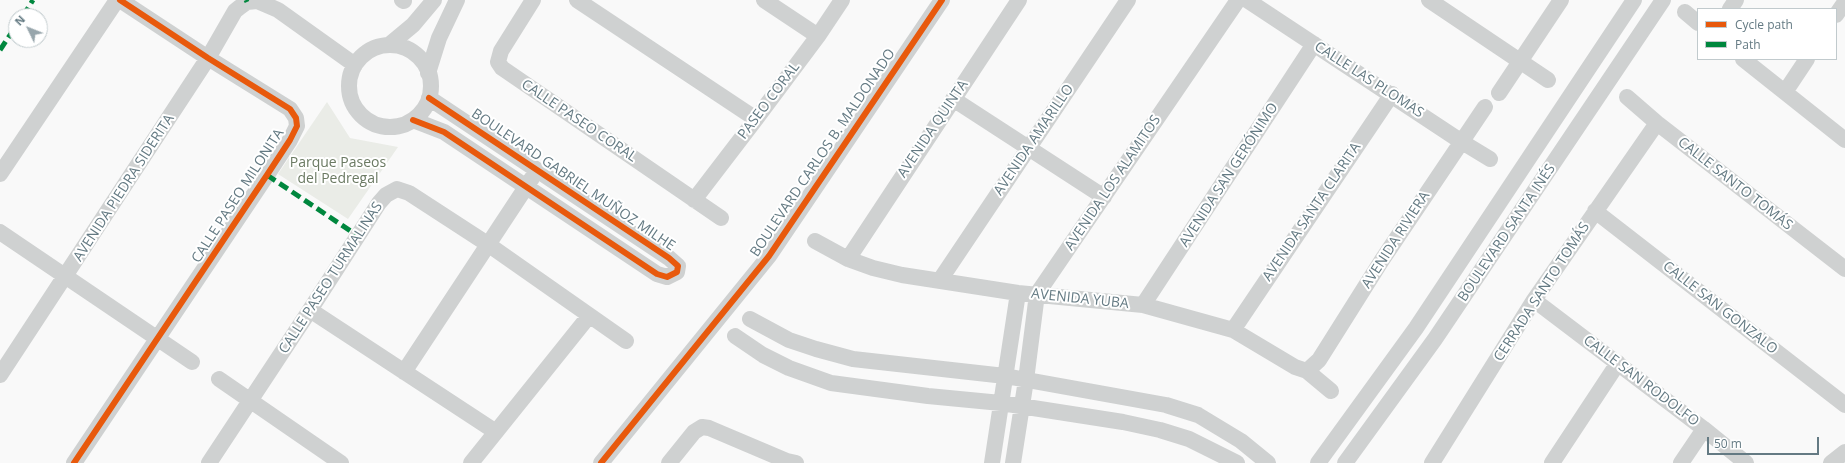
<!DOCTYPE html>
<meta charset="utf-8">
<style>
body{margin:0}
#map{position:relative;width:1845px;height:463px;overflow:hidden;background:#f9f9f9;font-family:"Open Sans",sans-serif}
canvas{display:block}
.legend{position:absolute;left:1697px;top:8px;width:140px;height:52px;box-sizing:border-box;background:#fff;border:1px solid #c1cacd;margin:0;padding:5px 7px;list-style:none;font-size:12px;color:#647a83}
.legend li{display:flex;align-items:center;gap:8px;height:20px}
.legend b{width:20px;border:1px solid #c1cacd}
.north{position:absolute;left:8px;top:8px;width:40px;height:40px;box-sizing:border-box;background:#fff;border:1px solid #c1cacd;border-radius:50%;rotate:313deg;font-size:11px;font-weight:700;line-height:16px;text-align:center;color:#647a83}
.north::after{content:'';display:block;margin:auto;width:14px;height:18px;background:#98a6ac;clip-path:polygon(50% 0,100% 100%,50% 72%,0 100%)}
.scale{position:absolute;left:1707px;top:437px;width:112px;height:18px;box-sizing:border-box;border:2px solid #647a83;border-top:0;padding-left:5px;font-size:12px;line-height:14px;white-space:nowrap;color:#647a83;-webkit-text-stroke:3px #fff;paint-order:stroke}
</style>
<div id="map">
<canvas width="1845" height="463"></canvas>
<ul class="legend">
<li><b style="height:5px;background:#e8590c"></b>Cycle path</li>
<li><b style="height:5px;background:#00873e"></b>Path</li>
</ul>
<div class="north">N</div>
<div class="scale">50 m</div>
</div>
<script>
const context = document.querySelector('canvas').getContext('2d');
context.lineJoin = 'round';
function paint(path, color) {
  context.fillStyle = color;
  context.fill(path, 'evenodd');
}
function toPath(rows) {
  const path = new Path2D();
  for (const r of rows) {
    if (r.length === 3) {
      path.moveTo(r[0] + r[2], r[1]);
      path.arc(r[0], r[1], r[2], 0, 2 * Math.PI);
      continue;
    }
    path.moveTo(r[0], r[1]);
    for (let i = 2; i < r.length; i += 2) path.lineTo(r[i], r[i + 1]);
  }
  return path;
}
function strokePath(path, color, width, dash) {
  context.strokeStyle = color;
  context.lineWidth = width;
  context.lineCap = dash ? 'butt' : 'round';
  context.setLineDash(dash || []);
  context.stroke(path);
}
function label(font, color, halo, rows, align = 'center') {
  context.font = font + ' "Open Sans",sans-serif';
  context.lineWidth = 4;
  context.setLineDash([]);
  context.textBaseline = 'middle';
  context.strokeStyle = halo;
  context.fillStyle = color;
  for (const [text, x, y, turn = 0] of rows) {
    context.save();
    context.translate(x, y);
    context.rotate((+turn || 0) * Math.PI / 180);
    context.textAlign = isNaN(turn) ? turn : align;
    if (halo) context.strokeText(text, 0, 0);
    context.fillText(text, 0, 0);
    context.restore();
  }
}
paint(toPath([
 [327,102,350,138,398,147,348,219,278,174]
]), '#eaece7');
strokePath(toPath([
 [402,0,404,1],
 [533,0,501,51,498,62,502,68,721,218],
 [577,0,756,119],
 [764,0,818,36],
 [1247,0,1462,142,1490,159],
 [1429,0,1548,80],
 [1730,9,1736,0],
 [1685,12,1698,23],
 [1836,15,1845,2],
 [389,45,413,25,434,0],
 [390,86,41],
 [1743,59,1845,140],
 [428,73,439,38,457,0],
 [1785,92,1807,59],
 [1499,93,1561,0],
 [1627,97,1657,123,1845,269],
 [953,99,1104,197],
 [413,120,444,132,657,274,667,277,677,272,678,266,669,258,429,98],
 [0,174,117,0],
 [694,200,756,119,818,36,842,0],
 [1595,211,1845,405],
 [0,232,192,362],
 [815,241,848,259,873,268,902,275,1018,293,1143,305,1233,330,1295,367,1307,371,1331,391],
 [848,259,1019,0],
 [940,280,1128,0],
 [1534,300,1704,429,1746,463],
 [1143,305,1314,44],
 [310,310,496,432],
 [750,319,789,340,816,349,853,359,1005,376,1166,405,1198,415,1241,441,1268,463],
 [1233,330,1392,94],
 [735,336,763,355,789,368,831,383,928,396,1001,403,1123,422,1160,430,1189,439,1237,463],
 [1307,371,1319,360,1382,260,1485,107],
 [404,372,532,178],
 [0,375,208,58,235,11,240,7,247,2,257,1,278,10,355,65],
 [219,379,341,463],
 [74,463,267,175,290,140,297,126,296,118,290,109,208,58,120,0],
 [209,463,310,310,379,203,386,195,397,189,409,193,489,245,626,341],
 [471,463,589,316],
 [601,463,769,256,942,0],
 [669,463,694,432,702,427,709,428,787,461,796,463],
 [992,463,1018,293],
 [1013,463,1026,380,1037,294,1238,0],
 [1318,463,1416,328,1634,0],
 [1345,463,1435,339,1663,0],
 [1432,463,1534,300,1657,123],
 [1552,463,1618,363],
 [1681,463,1704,429],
 [1831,463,1845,452]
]), '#cfd1d1', 16);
strokePath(toPath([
 [246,0,247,2],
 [23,16,33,0],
 [0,50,16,26],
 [267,175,358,236]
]), '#00873e', 5, [10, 5]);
strokePath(toPath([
 [413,120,444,132,657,274,667,277,677,272,678,266,669,258,429,98],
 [74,463,267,175,290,140,297,126,296,118,290,109,208,58,120,0],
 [601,463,769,256,942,0]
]), '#e8590c', 6);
label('14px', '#647a83', '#fff', [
 ["CALLE LAS PLOMAS",1369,80,33],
 ["PASEO CORAL",769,101,-53],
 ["CALLE PASEO CORAL",579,121,34],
 ["AVENIDA QUINTA",933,129,-56],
 ["AVENIDA AMARILLO",1034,140,-56],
 ["BOULEVARD CARLOS B. MALDONADO",823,153,-56],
 ["AVENIDA SAN GERÓNIMO",1229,175,-57],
 ["BOULEVARD GABRIEL MUÑOZ MILHE",573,180,34],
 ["AVENIDA LOS ALAMITOS",1113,183,-56],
 ["CALLE SANTO TOMÁS",1735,184,38],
 ["AVENIDA PIEDRA SIDERITA",124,188,-57],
 ["CALLE PASEO MILONITA",238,196,-57],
 ["AVENIDA SANTA CLARITA",1312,212,-56],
 ["BOULEVARD SANTA INÉS",1507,233,-56],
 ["AVENIDA RIVIERA",1396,240,-57],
 ["CALLE PASEO TURMALINAS",331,278,-57],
 ["CERRADA SANTO TOMÁS",1542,292,-57],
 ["AVENIDA YUBA",1080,299,6],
 ["CALLE SAN GONZALO",1720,308,38],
 ["CALLE SAN RODOLFO",1641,381,37]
]);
label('14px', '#6b7a63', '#fff', [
 ["Parque Paseos",338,163],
 ["del Pedregal",338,179]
]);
</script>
